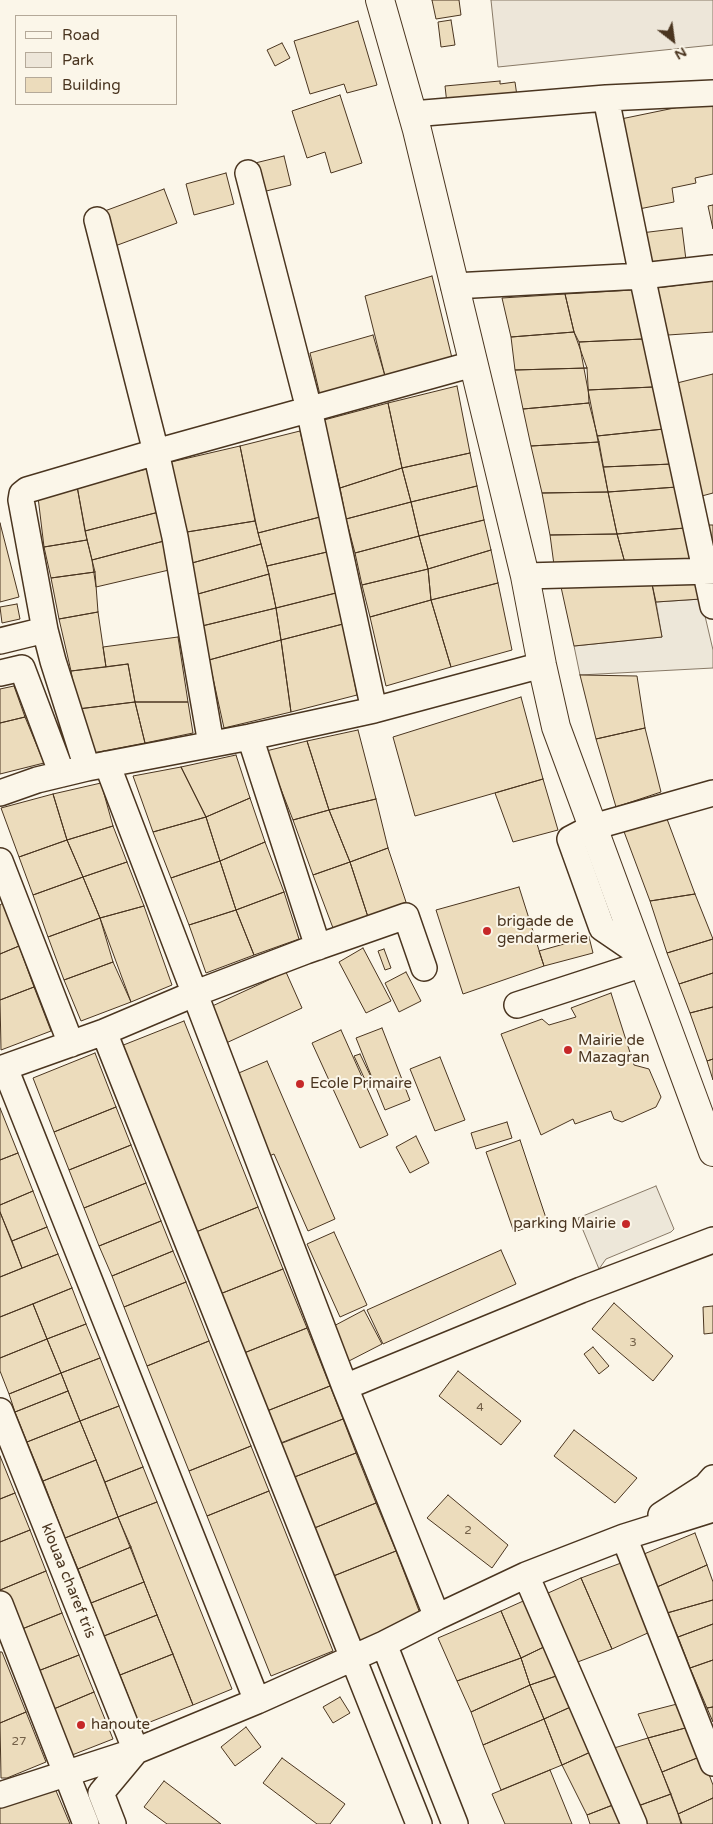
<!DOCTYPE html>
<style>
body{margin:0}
#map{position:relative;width:713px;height:1824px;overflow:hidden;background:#fbf6e9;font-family:"Varela Round",sans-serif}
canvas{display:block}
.legend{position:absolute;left:15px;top:15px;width:162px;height:90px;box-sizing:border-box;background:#fbf6e9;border:1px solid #b4a999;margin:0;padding:6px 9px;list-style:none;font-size:15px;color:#4a3520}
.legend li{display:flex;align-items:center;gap:10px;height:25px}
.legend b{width:25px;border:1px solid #b4a999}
.north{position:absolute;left:648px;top:15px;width:50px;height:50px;-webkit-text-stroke:4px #fbf6e9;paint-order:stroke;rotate:150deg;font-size:14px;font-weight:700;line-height:20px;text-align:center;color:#4a3520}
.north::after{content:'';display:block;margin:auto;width:18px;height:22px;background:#4a3520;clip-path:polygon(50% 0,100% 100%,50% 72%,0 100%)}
</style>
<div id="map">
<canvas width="713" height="1824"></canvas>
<ul class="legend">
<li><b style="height:6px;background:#fbf6e9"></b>Road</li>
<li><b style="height:14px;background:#ede6d9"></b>Park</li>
<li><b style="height:14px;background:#ecdcbc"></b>Building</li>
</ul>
<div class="north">N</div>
</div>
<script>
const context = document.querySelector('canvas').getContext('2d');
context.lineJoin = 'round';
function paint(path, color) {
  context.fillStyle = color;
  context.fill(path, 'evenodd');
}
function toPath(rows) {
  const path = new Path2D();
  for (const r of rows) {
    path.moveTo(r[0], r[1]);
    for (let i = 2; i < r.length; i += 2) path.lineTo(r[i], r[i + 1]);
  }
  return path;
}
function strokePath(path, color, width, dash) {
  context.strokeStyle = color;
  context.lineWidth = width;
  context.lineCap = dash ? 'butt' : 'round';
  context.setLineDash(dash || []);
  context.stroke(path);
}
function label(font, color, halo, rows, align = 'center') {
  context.font = font + ' "Varela Round",sans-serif';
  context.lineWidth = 4;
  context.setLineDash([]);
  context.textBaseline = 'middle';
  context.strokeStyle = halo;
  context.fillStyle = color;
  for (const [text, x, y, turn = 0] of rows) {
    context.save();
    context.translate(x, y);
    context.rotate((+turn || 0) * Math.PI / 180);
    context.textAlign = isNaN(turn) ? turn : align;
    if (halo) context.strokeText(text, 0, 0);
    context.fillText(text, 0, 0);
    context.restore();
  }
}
const green = toPath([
 [491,0,713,0,713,45,498,67,491,0]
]);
paint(green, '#ede6d9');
strokePath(green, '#887966', 1);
const parking = toPath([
 [701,599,713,650,713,668,580,675,574,646,662,637,656,602,701,599],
 [656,1186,674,1229,671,1232,606,1259,599,1269,578,1218,656,1186]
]);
paint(parking, '#ede7d9');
strokePath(parking, '#887966', 1);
const building = toPath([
 [432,0,459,0,461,15,436,19,432,0],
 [451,20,455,45,441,47,438,22,451,20],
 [358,21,377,85,347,93,344,84,310,94,294,41,358,21],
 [282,43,290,58,275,66,267,50,282,43],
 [500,81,500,84,515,82,517,96,447,104,445,86,500,81],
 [340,95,362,163,331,173,325,152,307,158,292,111,340,95],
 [713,100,713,174,695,178,696,183,672,188,674,202,634,210,616,120,713,100],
 [284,156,291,185,258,193,251,164,284,156],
 [226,173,234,204,194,215,186,184,226,173],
 [164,189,177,223,115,246,102,212,164,189],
 [713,205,713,229,708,206,713,205],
 [682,228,687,268,646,273,641,233,682,228],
 [432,276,452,358,385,376,365,296,432,276],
 [713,281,713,332,668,335,656,288,713,281],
 [632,290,643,339,579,342,574,332,565,294,632,290],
 [565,294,574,332,511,337,502,298,565,294],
 [574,332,587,368,515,370,511,337,574,332],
 [373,335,385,376,320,395,310,353,373,335],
 [643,339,653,387,588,390,579,342,643,339],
 [587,368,589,403,523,409,515,370,587,368],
 [713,374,713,493,698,497,669,385,713,374],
 [457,386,470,453,402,468,388,403,457,386],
 [653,387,664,429,597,436,588,390,653,387],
 [388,403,402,468,340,488,324,420,388,403],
 [589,403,599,442,531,446,523,409,589,403],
 [664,429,672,464,603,467,597,436,664,429],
 [300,431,320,517,258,533,240,446,300,431],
 [599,442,608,492,542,493,531,446,599,442],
 [240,446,255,521,187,532,171,462,240,446],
 [470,453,477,486,411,502,402,468,470,453],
 [672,464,677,487,608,492,603,467,672,464],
 [151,468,159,512,85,531,77,486,151,468],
 [402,468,411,502,346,519,340,488,402,468],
 [77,486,87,540,44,547,38,497,77,486],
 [477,486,484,520,419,536,411,502,477,486],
 [677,487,685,528,617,534,608,492,677,487],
 [608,492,617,534,550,535,542,493,608,492],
 [411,502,419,536,355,553,346,519,411,502],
 [159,512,164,541,92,560,85,531,159,512],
 [320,517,327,552,267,566,258,533,320,517],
 [484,520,491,550,428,569,419,536,484,520],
 [255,521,261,544,192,563,187,532,255,521],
 [0,523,19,597,0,602,0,523],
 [705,525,713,525,713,552,705,525],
 [685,528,690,562,625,563,617,534,685,528],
 [617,534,625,563,554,565,550,535,617,534],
 [419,536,428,569,362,585,355,553,419,536],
 [87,540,95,572,51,578,44,547,87,540],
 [164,541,169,570,96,587,92,560,164,541],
 [261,544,269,574,198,594,192,563,261,544],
 [491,550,498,583,431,600,428,569,491,550],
 [327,552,336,593,276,608,267,566,327,552],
 [428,569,431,600,370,617,362,585,428,569],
 [95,572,98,612,59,619,51,578,95,572],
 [269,574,276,608,202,626,198,594,269,574],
 [498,583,512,650,451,667,431,600,498,583],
 [652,584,662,637,574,646,561,587,652,584],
 [652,584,699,584,701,599,656,602,652,584],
 [336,593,343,624,281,640,276,608,336,593],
 [431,600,451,667,386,686,370,617,431,600],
 [17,604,20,619,2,623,0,607,17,604],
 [276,608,281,640,209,660,202,626,276,608],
 [98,612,106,667,71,671,59,619,98,612],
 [343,624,357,695,291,712,281,640,343,624],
 [178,637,188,702,135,702,128,664,106,667,103,647,178,637],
 [281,640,291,712,224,728,209,660,281,640],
 [128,664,135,702,78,709,71,671,128,664],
 [580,675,637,676,645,728,596,739,580,675],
 [14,686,25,717,0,723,0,689,14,686],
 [521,697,543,779,415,816,393,737,521,697],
 [135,702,145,743,93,753,78,709,135,702],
 [135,702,188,702,193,733,145,743,135,702],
 [25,717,44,763,0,774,0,723,25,717],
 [645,728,661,792,616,807,596,739,645,728],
 [358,730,376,799,329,810,307,741,358,730],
 [307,741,329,810,293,820,266,751,307,741],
 [236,755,250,798,206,817,181,767,236,755],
 [181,767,206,817,153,832,133,776,181,767],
 [543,779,558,830,513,842,495,793,543,779],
 [101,783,113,826,67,840,53,794,101,783],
 [53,794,67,840,19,857,1,808,53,794],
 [250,798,265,842,220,861,206,817,250,798],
 [376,799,388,848,350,862,329,810,376,799],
 [329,810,350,862,313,875,293,820,329,810],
 [206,817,220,861,171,878,153,832,206,817],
 [667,819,695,894,650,901,623,829,667,819],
 [113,826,127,862,83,877,67,840,113,826],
 [67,840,83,877,33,895,19,857,67,840],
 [265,842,284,892,236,910,220,861,265,842],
 [388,848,406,902,368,917,350,862,388,848],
 [220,861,236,910,189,925,171,878,220,861],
 [127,862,144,906,100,918,83,877,127,862],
 [350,862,368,917,333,928,313,875,350,862],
 [83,877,100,918,48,937,33,895,83,877],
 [519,887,544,966,463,994,436,910,519,887],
 [284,892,299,939,254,955,236,910,284,892],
 [695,894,713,939,667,953,650,901,695,894],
 [3,903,19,946,0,954,0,905,3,903],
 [144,906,172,985,131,1002,100,918,144,906],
 [236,910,254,955,206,973,189,925,236,910],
 [100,918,113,962,64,980,48,937,100,918],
 [589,937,593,953,544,966,539,951,589,937],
 [713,939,713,973,679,984,667,953,713,939],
 [19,946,34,987,0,1000,0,954,19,946],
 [363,948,391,1001,366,1013,339,962,363,948],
 [384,949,391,968,385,970,378,951,384,949],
 [113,962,131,1002,81,1021,64,980,113,962],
 [286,972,302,1008,224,1044,208,1008,286,972],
 [406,972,421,1001,399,1012,385,983,406,972],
 [713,973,713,1007,690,1013,679,984,713,973],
 [34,987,51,1031,1,1050,0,1000,34,987],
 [611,993,634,1065,649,1069,661,1097,656,1107,622,1122,614,1119,611,1111,575,1124,573,1119,541,1135,501,1034,542,1019,549,1025,576,1017,571,1008,611,993],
 [713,1007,713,1059,707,1061,690,1013,713,1007],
 [184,1021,258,1207,196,1232,121,1046,184,1021],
 [382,1028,410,1100,385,1110,356,1038,382,1028],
 [341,1030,388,1135,360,1148,312,1043,341,1030],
 [95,1053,116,1107,54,1132,33,1078,95,1053],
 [360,1054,373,1081,367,1084,354,1056,360,1054],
 [440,1057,465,1120,435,1131,410,1069,440,1057],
 [713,1059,713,1080,707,1061,713,1059],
 [267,1061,335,1219,308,1231,274,1154,269,1156,234,1075,267,1061],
 [116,1107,131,1145,69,1170,54,1132,116,1107],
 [0,1108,18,1153,0,1160,0,1108],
 [507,1122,512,1138,476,1149,471,1133,507,1122],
 [416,1136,429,1163,410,1173,396,1147,416,1136],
 [520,1140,547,1221,514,1232,486,1152,520,1140],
 [131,1145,146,1183,84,1208,69,1170,131,1145],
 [18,1153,33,1191,0,1205,0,1160,18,1153],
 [146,1183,161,1221,99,1246,84,1208,146,1183],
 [33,1191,47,1227,12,1241,0,1212,0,1205,33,1191],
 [258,1207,283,1269,220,1294,196,1232,258,1207],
 [0,1212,22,1268,0,1277,0,1212],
 [161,1221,173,1251,112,1276,99,1246,161,1221],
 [47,1227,58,1254,22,1268,12,1241,47,1227],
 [334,1232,367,1305,340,1317,307,1244,334,1232],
 [501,1250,516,1284,383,1344,367,1310,501,1250],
 [173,1251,186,1282,124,1307,112,1276,173,1251],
 [58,1254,72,1288,0,1317,0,1277,58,1254],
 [283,1269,307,1328,244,1353,220,1294,283,1269],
 [186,1282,209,1341,147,1366,124,1307,186,1282],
 [72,1288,86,1324,47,1339,33,1304,72,1288],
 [614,1303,673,1356,653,1381,592,1329,614,1303],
 [33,1304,47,1339,0,1358,0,1317,33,1304],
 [713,1306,713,1333,704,1334,703,1307,713,1306],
 [364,1310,382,1344,347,1362,330,1328,364,1310],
 [86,1324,100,1358,61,1373,47,1339,86,1324],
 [307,1328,330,1386,267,1411,244,1353,307,1328],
 [47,1339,61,1373,9,1394,0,1371,0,1358,47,1339],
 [209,1341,251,1446,189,1471,147,1366,209,1341],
 [593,1347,609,1366,599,1374,584,1354,593,1347],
 [100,1358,119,1406,80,1421,61,1373,100,1358],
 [458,1371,521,1421,501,1445,439,1396,458,1371],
 [61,1373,68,1391,15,1412,9,1394,61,1373],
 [330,1386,343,1419,280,1444,267,1411,330,1386],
 [68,1391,80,1421,27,1442,15,1412,68,1391],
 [119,1406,143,1467,105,1482,80,1421,119,1406],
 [343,1419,356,1453,292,1478,278,1444,343,1419],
 [80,1421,96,1460,43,1481,27,1442,80,1421],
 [574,1430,637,1478,615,1503,554,1456,574,1430],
 [251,1446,269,1491,207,1516,189,1471,251,1446],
 [356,1453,376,1503,312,1529,292,1478,356,1453],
 [0,1456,15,1493,0,1499,0,1456],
 [96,1460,118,1517,65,1538,43,1481,96,1460],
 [143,1467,157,1502,118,1517,105,1482,143,1467],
 [269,1491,333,1651,271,1676,207,1516,269,1491],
 [15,1493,30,1530,0,1542,0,1499,15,1493],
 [448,1495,508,1545,492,1568,427,1518,448,1495],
 [157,1502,232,1689,193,1705,118,1517,157,1502],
 [376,1503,396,1551,331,1577,312,1529,376,1503],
 [118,1517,131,1547,78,1569,65,1538,118,1517],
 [30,1530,46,1571,0,1590,0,1542,30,1530],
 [695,1533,707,1565,657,1587,644,1554,695,1533],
 [131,1547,144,1582,91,1603,78,1569,131,1547],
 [396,1551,421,1616,357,1642,331,1577,396,1551],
 [621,1563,650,1632,612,1649,581,1578,621,1563],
 [707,1565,713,1582,713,1600,667,1613,657,1587,707,1565],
 [46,1571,62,1613,17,1631,0,1590,46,1571],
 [581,1578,612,1649,575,1663,546,1594,581,1578],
 [144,1582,157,1615,104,1636,91,1603,144,1582],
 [530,1598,548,1645,521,1658,501,1611,530,1598],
 [713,1600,713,1624,678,1637,667,1613,713,1600],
 [501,1611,521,1658,457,1681,438,1638,501,1611],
 [62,1613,79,1655,33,1673,17,1631,62,1613],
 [157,1615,173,1654,120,1675,104,1636,157,1615],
 [713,1624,713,1660,690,1668,678,1637,713,1624],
 [548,1645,562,1674,530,1685,521,1658,548,1645],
 [0,1652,2,1652,26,1712,0,1723,0,1652],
 [173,1654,193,1705,140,1726,120,1675,173,1654],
 [79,1655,94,1692,49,1711,33,1673,79,1655],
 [521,1658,530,1685,471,1712,457,1681,521,1658],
 [713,1660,713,1707,707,1708,690,1668,713,1660],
 [562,1674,575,1705,544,1719,530,1685,562,1674],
 [530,1685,544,1719,483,1745,471,1712,530,1685],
 [94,1692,113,1739,67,1757,49,1711,94,1692],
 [340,1697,350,1713,333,1723,323,1707,340,1697],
 [681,1703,689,1727,648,1738,638,1714,681,1703],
 [575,1705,595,1750,562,1765,544,1719,575,1705],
 [713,1707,713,1722,707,1708,713,1707],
 [26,1712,46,1762,7,1778,1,1778,0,1723,26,1712],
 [544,1719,562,1765,501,1790,483,1745,544,1719],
 [246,1727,261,1747,235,1766,221,1747,246,1727],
 [689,1727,702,1756,662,1772,648,1738,689,1727],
 [648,1738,671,1794,638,1806,614,1748,648,1738],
 [595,1750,618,1803,587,1815,562,1765,595,1750],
 [702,1756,713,1785,713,1798,678,1814,662,1772,702,1756],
 [282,1758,345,1804,330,1824,317,1824,263,1783,282,1758],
 [550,1770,572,1824,505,1824,492,1794,550,1770],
 [164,1781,221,1824,167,1824,144,1807,164,1781],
 [54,1786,70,1824,0,1824,0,1808,54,1786],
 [671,1794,682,1824,646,1824,638,1806,671,1794],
 [713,1798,713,1824,681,1824,678,1814,713,1798],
 [618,1803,627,1824,590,1824,587,1815,618,1803]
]);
paint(building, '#ecdcbc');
strokePath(building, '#4a3520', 1);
const minor = toPath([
 [606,98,642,276,713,606],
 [412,114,606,98,713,93],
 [248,173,309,409,374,710],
 [97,220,156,452,175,537,211,744],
 [454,286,642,276,713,268],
 [525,576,713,571],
 [0,641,45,630],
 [0,673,22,668,62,774],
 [250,737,318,947],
 [107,764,345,1387,437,1617],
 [87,768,53,661,45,630,21,500,22,494,27,490,156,452,473,364],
 [0,793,37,780,87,768,250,737,374,710,542,665],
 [0,861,71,1044],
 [640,954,602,928,570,839,593,827,713,793],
 [517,1005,643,964],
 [104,1032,419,1824],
 [5,1068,257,1701],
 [0,1069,104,1032,196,993,306,951,406,916,424,968],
 [345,1387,581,1290,713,1240],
 [0,1411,136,1751,101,1793,113,1824],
 [661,1515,706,1486,713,1478],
 [624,1537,713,1763],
 [526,1575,634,1824],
 [0,1604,86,1824],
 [384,1644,455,1824],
 [0,1795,136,1751,257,1701,384,1644,437,1617,526,1575,624,1537,713,1509]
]);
const major = toPath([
 [380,0,417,130,525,576,542,665,556,727,713,1152]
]);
strokePath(minor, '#4a3520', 28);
strokePath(major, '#4a3520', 30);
strokePath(minor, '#fbf6e9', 25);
strokePath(major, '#fbf6e9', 28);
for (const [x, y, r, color] of [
 [487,931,5,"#c62828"],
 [568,1050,5,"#c62828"],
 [300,1084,5,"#c62828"],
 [626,1224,5,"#c62828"],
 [81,1725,5,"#c62828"]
]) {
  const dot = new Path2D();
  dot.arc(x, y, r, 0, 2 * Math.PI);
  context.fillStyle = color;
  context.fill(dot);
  strokePath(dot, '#fbf6e9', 2);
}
label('12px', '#725f47', null, [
 ["3",633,1343],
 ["4",480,1408],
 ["2",468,1531],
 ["27",19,1742]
]);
label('15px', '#4a3520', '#fbf6e9', [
 ["brigade de",497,922],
 ["gendarmerie",497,939],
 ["Mairie de",578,1041],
 ["Mazagran",578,1058],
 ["Ecole Primaire",310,1084],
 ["parking Mairie",616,1224,"right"],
 ["hanoute",91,1725]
], 'left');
label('15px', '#4a3520', '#fbf6e9', [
 ["klouaa charef tris",68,1581,68]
]);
</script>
